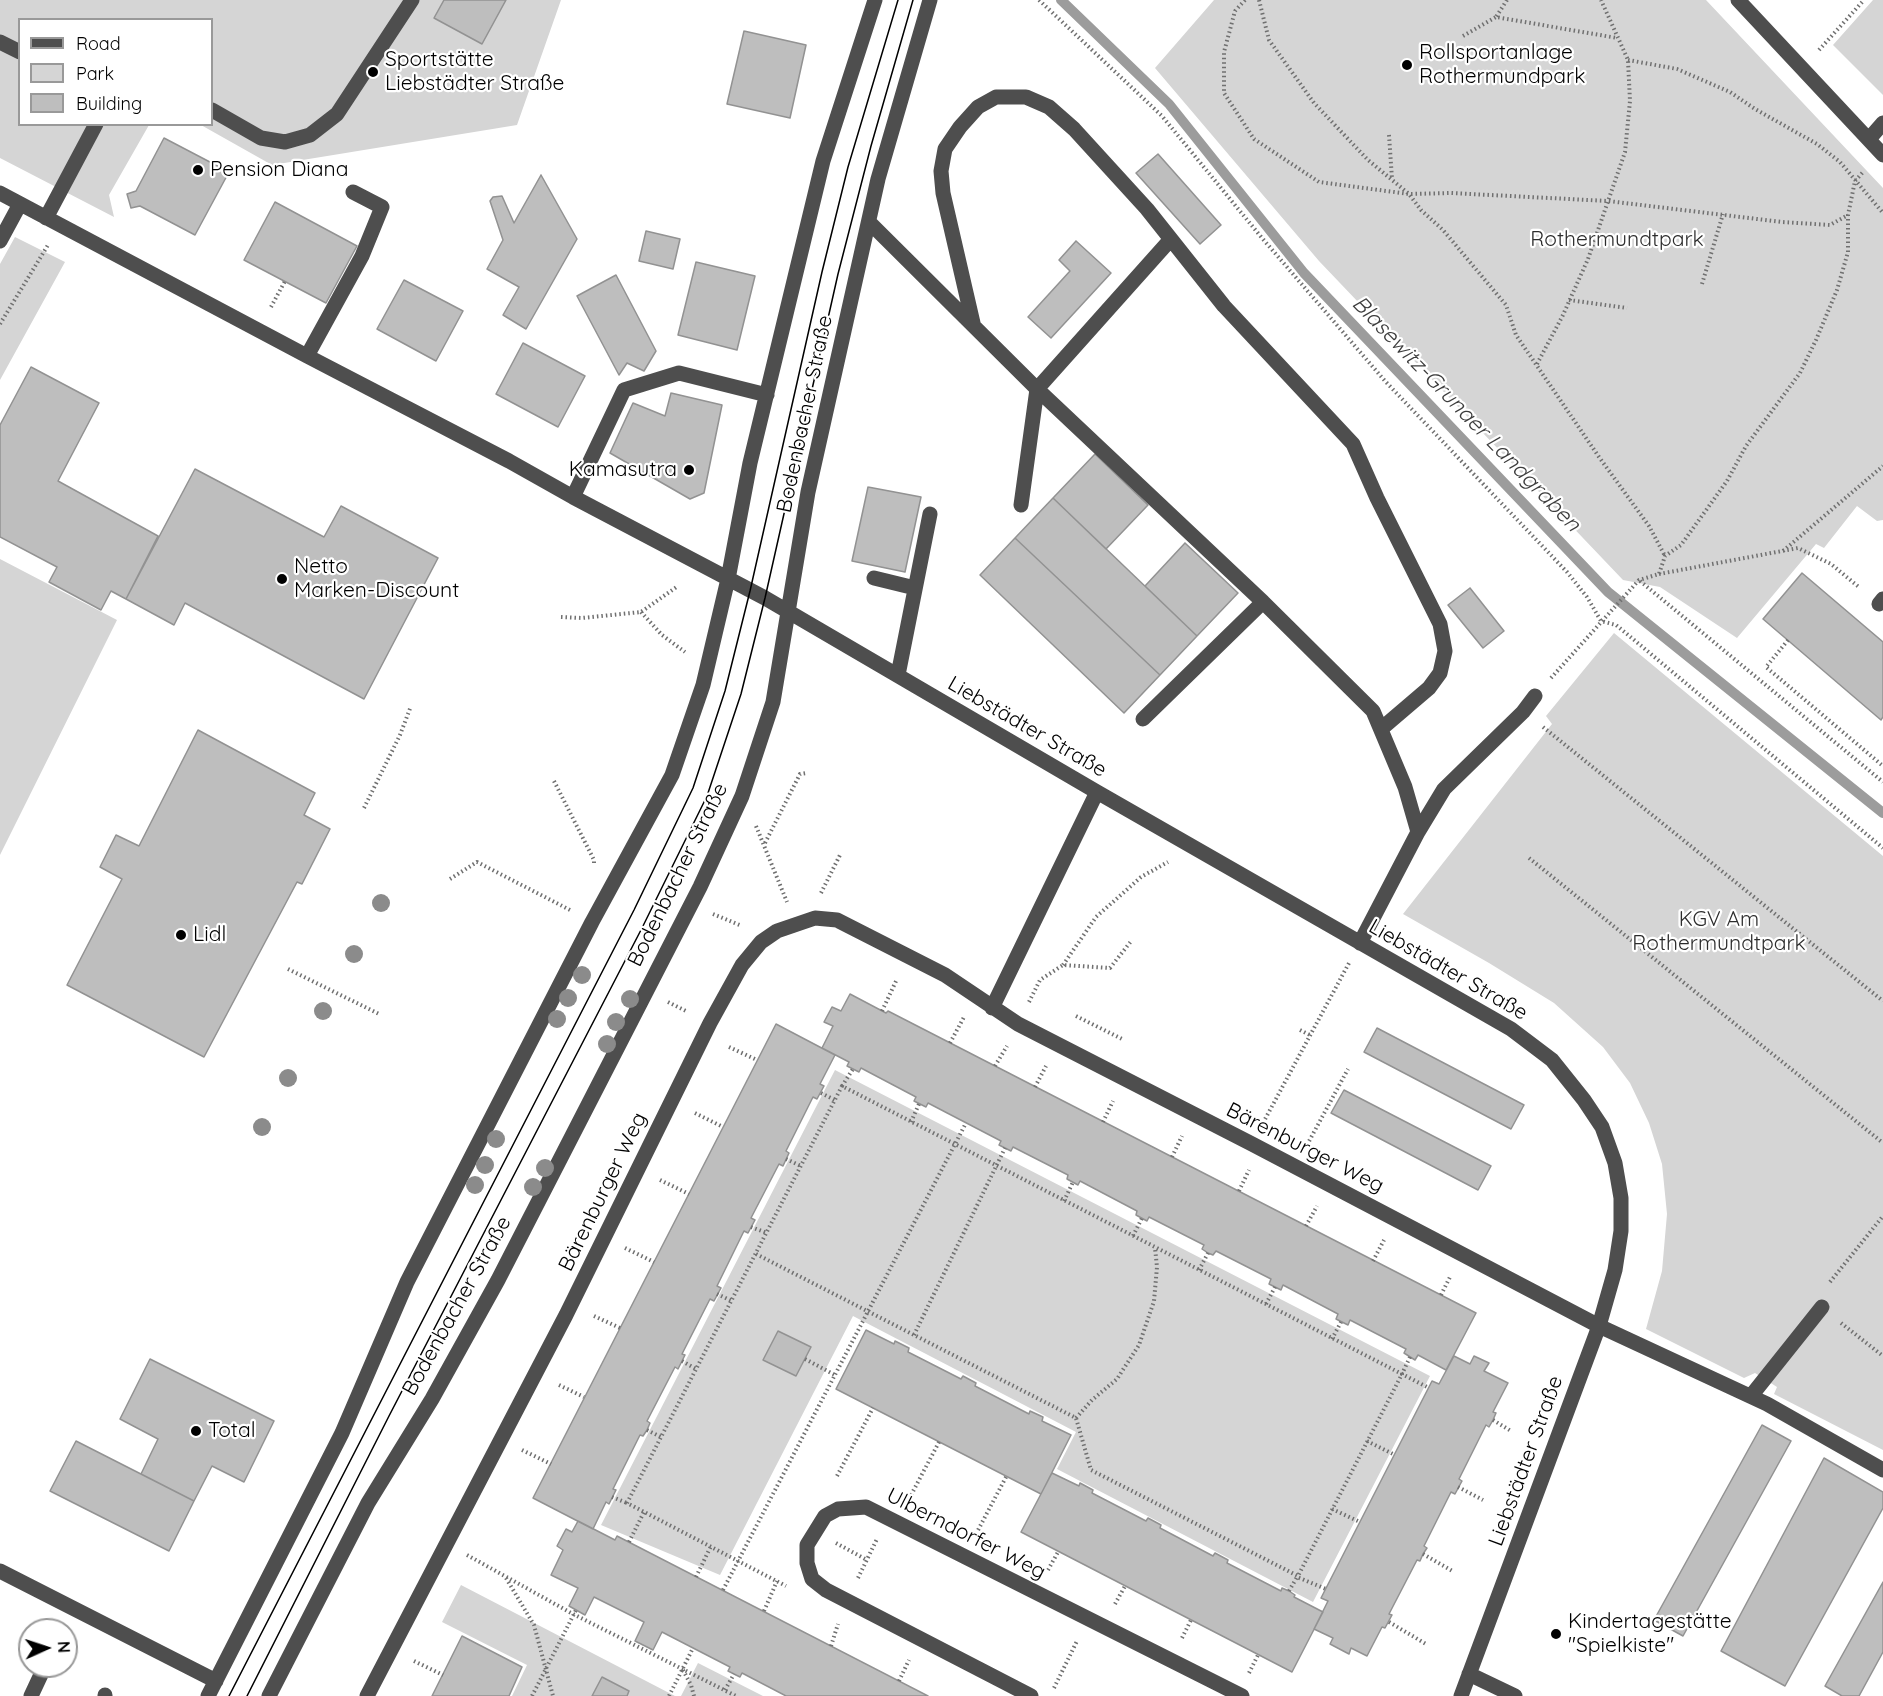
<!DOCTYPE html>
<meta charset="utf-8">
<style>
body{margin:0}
#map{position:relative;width:1883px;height:1696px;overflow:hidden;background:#fff;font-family:Quicksand,sans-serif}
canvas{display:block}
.legend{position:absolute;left:18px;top:18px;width:195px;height:108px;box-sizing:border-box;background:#fff;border:2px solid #999;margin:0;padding:8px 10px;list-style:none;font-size:18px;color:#000}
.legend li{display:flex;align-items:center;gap:12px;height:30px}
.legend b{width:30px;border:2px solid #999}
.north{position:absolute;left:18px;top:1618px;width:60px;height:60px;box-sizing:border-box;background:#fff;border:2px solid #999;border-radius:50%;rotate:87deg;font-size:16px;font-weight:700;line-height:24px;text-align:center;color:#000}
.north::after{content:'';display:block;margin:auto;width:21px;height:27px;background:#000;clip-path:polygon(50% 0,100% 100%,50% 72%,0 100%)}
</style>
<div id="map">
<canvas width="1883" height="1696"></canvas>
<ul class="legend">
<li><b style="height:8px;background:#4e4e4e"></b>Road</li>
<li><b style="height:16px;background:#d5d5d5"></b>Park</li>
<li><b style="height:16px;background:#bebebe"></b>Building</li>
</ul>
<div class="north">N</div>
</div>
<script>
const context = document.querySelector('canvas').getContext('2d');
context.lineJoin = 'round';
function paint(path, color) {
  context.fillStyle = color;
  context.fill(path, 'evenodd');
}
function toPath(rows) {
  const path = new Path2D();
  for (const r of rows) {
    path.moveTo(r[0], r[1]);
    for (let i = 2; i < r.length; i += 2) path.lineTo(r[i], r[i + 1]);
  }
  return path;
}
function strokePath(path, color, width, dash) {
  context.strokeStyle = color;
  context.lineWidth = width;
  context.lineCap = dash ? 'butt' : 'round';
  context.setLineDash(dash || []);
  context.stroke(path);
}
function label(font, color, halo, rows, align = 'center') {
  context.font = font + ' Quicksand,sans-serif';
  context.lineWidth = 4.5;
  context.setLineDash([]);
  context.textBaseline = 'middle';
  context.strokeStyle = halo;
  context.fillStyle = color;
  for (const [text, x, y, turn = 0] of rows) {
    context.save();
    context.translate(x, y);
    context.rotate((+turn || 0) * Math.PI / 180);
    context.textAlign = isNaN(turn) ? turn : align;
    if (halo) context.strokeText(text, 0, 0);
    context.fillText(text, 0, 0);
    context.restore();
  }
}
paint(toPath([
 [0,0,561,0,517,125,272,165,201,125,212,124,212,20,20,20,20,124,149,125,109,195,114,217,0,158],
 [1214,0,1706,0,1883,188,1883,520,1877,521,1857,506,1824,548,1816,544,1737,638,1660,587,1623,580,1319,261,1155,68],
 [1873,0,1883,0,1883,95,1833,45],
 [15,237,65,262,0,380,0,264],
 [0,559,117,620,0,855],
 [1614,633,1883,856,1883,1450,1774,1394,1777,1387,1755,1373,1744,1378,1646,1329,1662,1271,1667,1214,1662,1164,1649,1123,1630,1083,1603,1047,1554,1003,1489,963,1403,914,1552,724,1546,716],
 [835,1070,1430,1376,1313,1602,1057,1469,1076,1432,853,1316,720,1575,601,1525],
 [461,1585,675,1696,512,1696,527,1665,442,1622],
 [698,1663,763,1696,681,1696]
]), '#d5d5d5');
strokePath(toPath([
 [1061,0,1169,104,1304,273,1608,592,1883,813]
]), '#9c9c9c', 10);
const building = toPath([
 [444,0,506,0,482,44,434,18,444,0],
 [744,31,806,45,790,118,727,104,744,31],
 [164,138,229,172,195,235,140,206,131,208,127,194,136,191,164,138],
 [1158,154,1221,225,1200,244,1136,173,1158,154],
 [541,175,577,239,526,329,503,315,519,287,487,269,503,240,490,201,493,197,502,196,514,223,541,175],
 [275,202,357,246,326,303,244,260,275,202],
 [646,231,680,239,673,269,639,261,646,231],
 [1076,241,1111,273,1051,338,1028,317,1070,271,1059,260,1076,241],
 [696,262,755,276,737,350,678,335,696,262],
 [616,275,656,351,644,371,627,363,619,375,577,296,616,275],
 [404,280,463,311,436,361,377,329,404,280],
 [523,343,585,376,558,427,496,394,523,343],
 [31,367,99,403,58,481,158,536,126,599,111,591,101,610,49,582,57,567,0,537,0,425,31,367],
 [671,393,722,405,704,493,690,499,610,453,633,403,665,416,671,393],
 [1095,454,1148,505,1106,549,1053,498,1095,454],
 [195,469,324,537,341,506,438,558,364,699,185,603,174,625,126,599,195,469],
 [868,487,921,497,905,572,852,561,868,487],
 [1053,498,1197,636,1160,675,1015,538,1053,498],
 [1015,538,1160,675,1124,713,980,575,1015,538],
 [1185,543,1238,593,1197,636,1145,586,1185,543],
 [1802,573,1883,642,1883,717,1881,720,1763,619,1802,573],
 [1470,588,1504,631,1483,648,1448,605,1470,588],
 [198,730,315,793,304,815,330,829,302,884,297,882,204,1057,67,985,122,879,100,867,116,835,139,846,198,730],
 [850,994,886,1013,888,1011,1476,1313,1446,1370,1418,1355,1415,1360,1404,1353,1406,1349,1350,1320,1348,1325,1336,1319,1338,1314,1283,1285,1281,1290,1269,1284,1271,1279,1216,1251,1213,1255,1208,1253,1202,1249,1204,1245,1149,1217,1147,1221,1136,1215,1137,1211,1080,1181,1078,1185,1067,1179,1068,1175,1013,1147,1011,1151,999,1145,1001,1141,928,1103,926,1107,914,1101,916,1097,861,1068,859,1072,847,1066,849,1062,822,1048,833,1026,824,1022,832,1007,841,1011,850,994],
 [776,1024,835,1055,820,1084,824,1086,817,1099,813,1097,786,1151,789,1153,783,1166,779,1164,751,1218,755,1220,748,1233,744,1231,717,1286,721,1288,714,1301,710,1299,682,1354,685,1355,678,1369,675,1367,647,1421,650,1423,647,1430,643,1436,640,1435,613,1489,616,1490,609,1504,606,1502,593,1529,533,1498,776,1024],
 [1377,1028,1524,1105,1511,1129,1364,1052,1377,1028],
 [1344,1090,1491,1166,1478,1190,1331,1113,1344,1090],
 [866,1330,894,1344,895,1341,909,1348,908,1352,961,1379,963,1376,976,1383,975,1386,1029,1414,1030,1411,1043,1417,1042,1421,1071,1435,1041,1494,836,1389,866,1330],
 [778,1331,811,1347,796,1376,763,1360,778,1331],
 [1454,1356,1470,1364,1474,1356,1489,1363,1484,1371,1508,1383,1493,1412,1496,1413,1493,1420,1489,1427,1486,1425,1459,1479,1462,1481,1455,1494,1451,1492,1424,1546,1427,1548,1423,1554,1420,1561,1417,1560,1389,1614,1392,1615,1385,1628,1382,1627,1367,1656,1351,1648,1349,1654,1330,1644,1333,1638,1314,1629,1328,1601,1321,1598,1432,1381,1439,1384,1454,1356],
 [150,1359,274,1421,244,1482,212,1466,194,1501,141,1474,158,1439,120,1419,150,1359],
 [1762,1425,1791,1441,1683,1636,1654,1620,1762,1425],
 [76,1441,194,1501,169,1551,50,1491,76,1441],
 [1824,1458,1883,1492,1883,1508,1785,1686,1721,1651,1824,1458],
 [1052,1473,1079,1486,1080,1483,1093,1490,1092,1493,1146,1521,1148,1518,1161,1525,1160,1528,1213,1556,1215,1553,1228,1560,1227,1563,1281,1591,1282,1588,1289,1591,1295,1595,1294,1597,1323,1612,1292,1672,1021,1532,1052,1473],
 [578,1521,615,1540,617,1536,928,1696,786,1696,742,1673,740,1677,728,1671,730,1667,662,1632,653,1650,635,1641,644,1622,594,1597,585,1615,569,1606,578,1588,551,1575,563,1550,557,1546,566,1529,572,1532,578,1521],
 [1883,1582,1883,1652,1859,1696,1842,1696,1825,1686,1883,1582],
 [462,1636,522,1667,509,1696,432,1696,462,1636],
 [602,1677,629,1691,627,1696,592,1696,602,1677]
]);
paint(building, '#bebebe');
strokePath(building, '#929292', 1.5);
strokePath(toPath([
 [1039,0,1162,116,1262,238,1385,381,1567,572,1587,597,1601,621,1616,625,1627,634,1883,848],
 [1245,0,1235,11,1224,52,1224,93,1254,139,1319,182,1409,194,1451,193,1608,201,1782,222,1830,225,1848,215],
 [1259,0,1269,40,1314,103,1368,160,1409,194,1421,210,1443,230,1506,305,1516,335,1599,457,1649,526,1665,556],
 [1507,0,1496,17,1617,38],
 [1463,36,1496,17],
 [1819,50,1864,0],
 [1628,60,1677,69,1730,92,1755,109,1817,144,1840,162,1883,213],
 [1389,135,1392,179],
 [1702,284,1723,214],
 [1569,300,1627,308],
 [271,307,285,281],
 [0,324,48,245],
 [1537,364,1563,315,1588,259,1625,152,1630,101,1628,60,1601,0],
 [1783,551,1883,466],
 [1659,574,1798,548,1831,564,1860,588],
 [1640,581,1883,782],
 [641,612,662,635,685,652],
 [561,617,582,618,641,612,678,586],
 [1788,640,1766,667,1883,766],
 [1551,678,1639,580,1659,574,1665,556,1681,545,1727,481,1746,446,1800,373,1816,340,1837,290,1848,252,1848,215,1855,181,1864,171],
 [1543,727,1883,1001],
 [554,781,594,860,594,864],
 [364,808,400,735,411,706],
 [756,826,787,902],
 [765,843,800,774,806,773],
 [1529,858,1883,1143],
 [450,879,477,862,570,910],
 [821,893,841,853],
 [713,914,742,926],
 [1063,965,1096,917,1141,877,1168,862],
 [288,969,379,1014],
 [668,1002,688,1012],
 [1029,1002,1040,980,1063,965,1110,968,1132,940],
 [882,1011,897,979],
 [1076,1016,1124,1040],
 [1300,1030,1310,1035],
 [950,1043,964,1017],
 [729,1047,757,1060],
 [995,1066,1007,1046],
 [842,1086,853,1069],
 [1035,1087,1046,1066],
 [821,1093,835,1100],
 [695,1113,723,1127],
 [911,1122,919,1104],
 [1103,1122,1113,1101],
 [1263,1123,1349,963],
 [1307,1145,1348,1069],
 [1172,1157,1182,1136],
 [786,1159,801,1166],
 [660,1180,689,1194],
 [1239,1191,1249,1170],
 [1064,1201,1073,1182],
 [1306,1226,1317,1206],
 [751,1227,767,1233],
 [1133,1236,1142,1218],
 [625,1248,654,1262],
 [756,1254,1076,1418,1091,1470,1298,1576,1402,1374,842,1086,627,1503,786,1586],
 [1373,1261,1384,1240],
 [1199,1270,1208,1253],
 [1830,1282,1883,1216],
 [717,1294,732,1301],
 [1441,1295,1450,1277],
 [1266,1304,1275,1287],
 [594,1316,620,1328],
 [1841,1323,1883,1356],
 [914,1335,1005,1148],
 [1332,1339,1341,1322],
 [1410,1357,1402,1374,1429,1388],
 [805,1359,835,1375],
 [682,1361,696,1369],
 [559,1385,584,1397],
 [1076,1418,1092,1400,1117,1379,1139,1345,1154,1301,1157,1267,1155,1248],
 [1493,1420,1511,1431],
 [647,1430,661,1437],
 [1367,1441,1395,1455],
 [522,1450,551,1464],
 [837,1476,873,1408],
 [1458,1487,1483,1500],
 [612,1497,627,1503],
 [909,1499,939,1442],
 [1332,1509,1360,1522],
 [976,1534,1006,1477],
 [629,1542,644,1512],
 [836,1543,867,1560],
 [1423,1554,1454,1572],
 [467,1555,573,1614,736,1696],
 [1048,1570,1058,1552],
 [696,1577,711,1546],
 [506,1578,534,1625,553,1696],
 [858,1578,877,1539],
 [723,1590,966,1123],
 [1289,1591,1297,1577,1326,1589],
 [1115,1604,1125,1586],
 [764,1611,777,1581],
 [1389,1622,1426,1644],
 [1182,1638,1191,1620],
 [831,1646,838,1624],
 [414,1661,443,1675],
 [683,1670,691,1685,694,1696],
 [1249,1673,1258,1655],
 [899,1681,909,1660],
 [1054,1688,1077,1641],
 [725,1690,734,1674],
 [532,1696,576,1610],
 [669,1696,693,1648]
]), '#707070', 4, [1.5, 3]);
strokePath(toPath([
 [1738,0,1883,155],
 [0,42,20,52],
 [212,110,261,138,285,142,310,135,337,114,412,0],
 [1869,139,1883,123],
 [0,193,307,356,509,461,573,497,765,598,1097,792,1511,1029,1552,1060,1584,1100,1602,1127,1615,1163,1621,1198,1621,1231,1615,1270,1599,1326,1461,1696],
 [46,218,96,124],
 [869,222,1037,389,1263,602,1373,711,1405,787,1418,832],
 [0,241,20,204],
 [973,323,943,193,941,171,945,149,960,127,978,107,996,97,1026,97,1049,107,1074,129,1147,209,1224,306,1353,444,1377,498,1440,624,1445,651,1440,673,1429,688,1381,729],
 [307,356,362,256,382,207,353,192],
 [573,497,624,390,679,373,767,395],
 [1021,505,1037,389,1171,239],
 [874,578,915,588],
 [1879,604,1883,599],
 [898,675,930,514],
 [1143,719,1263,602],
 [1360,943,1418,832,1444,789,1523,712,1535,696],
 [992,1008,1097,792],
 [1751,1396,1822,1307],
 [0,1571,216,1681],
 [1469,1674,1515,1696],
 [31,1696,45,1666],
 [105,1696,105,1695],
 [208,1696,342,1433,407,1282,592,922,672,775,703,685,728,579,750,463,823,161,875,0],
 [269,1696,368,1503,432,1399,498,1280,700,887,742,796,773,702,808,492,878,179,930,0],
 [367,1696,566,1315,710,1023,742,965,761,942,777,931,815,918,837,920,945,975,1018,1024,1252,1144,1599,1326,1767,1404,1883,1470],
 [1031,1696,826,1590,812,1579,807,1563,807,1545,825,1516,838,1509,866,1507,1242,1696]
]), '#4e4e4e', 15);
strokePath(toPath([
 [229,1696,634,910,693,788,725,691,750,591,822,272,848,167,898,0],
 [247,1696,389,1416,642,928,707,796,741,694,765,598,838,274,871,146,913,0]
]), '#000', 1.5);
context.fillStyle = '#8b8b8b';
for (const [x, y] of [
 [381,903],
 [354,954],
 [582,975],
 [568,998],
 [630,999],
 [323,1011],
 [557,1019],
 [616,1022],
 [607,1044],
 [288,1078],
 [262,1127],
 [496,1139],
 [485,1165],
 [545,1168],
 [475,1185],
 [533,1187]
]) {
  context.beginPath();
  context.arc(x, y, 9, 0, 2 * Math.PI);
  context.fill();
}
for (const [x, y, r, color] of [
 [1407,65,6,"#000"],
 [373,72,6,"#000"],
 [198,170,6,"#000"],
 [689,470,6,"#000"],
 [282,579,6,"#000"],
 [181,935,6,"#000"],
 [196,1431,6,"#000"],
 [1556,1634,6,"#000"]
]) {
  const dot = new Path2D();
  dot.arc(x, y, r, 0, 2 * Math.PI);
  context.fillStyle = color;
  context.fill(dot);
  strokePath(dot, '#fff', 2);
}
label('21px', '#000', '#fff', [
 ["Rollsportanlage",1419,53],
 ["Rothermundpark",1419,77],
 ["Sportstätte",385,60],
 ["Liebstädter Straße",385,84],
 ["Pension Diana",210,170],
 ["Kamasutra",677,470,"right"],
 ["Netto",294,567],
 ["Marken-Discount",294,591],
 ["Lidl",193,935],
 ["Total",208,1431],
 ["Kindertagestätte",1568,1622],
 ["\"Spielkiste\"",1568,1646]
], 'left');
label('21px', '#2c2c2c', '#fff', [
 ["Rothermundtpark",1617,240],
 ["KGV Am",1719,920],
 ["Rothermundtpark",1719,944]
]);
label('21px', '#000', '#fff', [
 ["Bodenbacher Straße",805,414,-78],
 ["Liebstädter Straße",1027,727,30],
 ["Bodenbacher Straße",678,875,-64],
 ["Liebstädter Straße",1448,970,30],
 ["Bärenburger Weg",1305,1148,27],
 ["Bärenburger Weg",603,1192,-64],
 ["Bodenbacher Straße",457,1306,-61],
 ["Liebstädter Straße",1526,1461,-70],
 ["Ulberndorfer Weg",966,1534,27]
]);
label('italic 22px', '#3d3d3d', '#fff', [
 ["Blasewitz‐Grunaer Landgraben",1466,414,46]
]);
</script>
